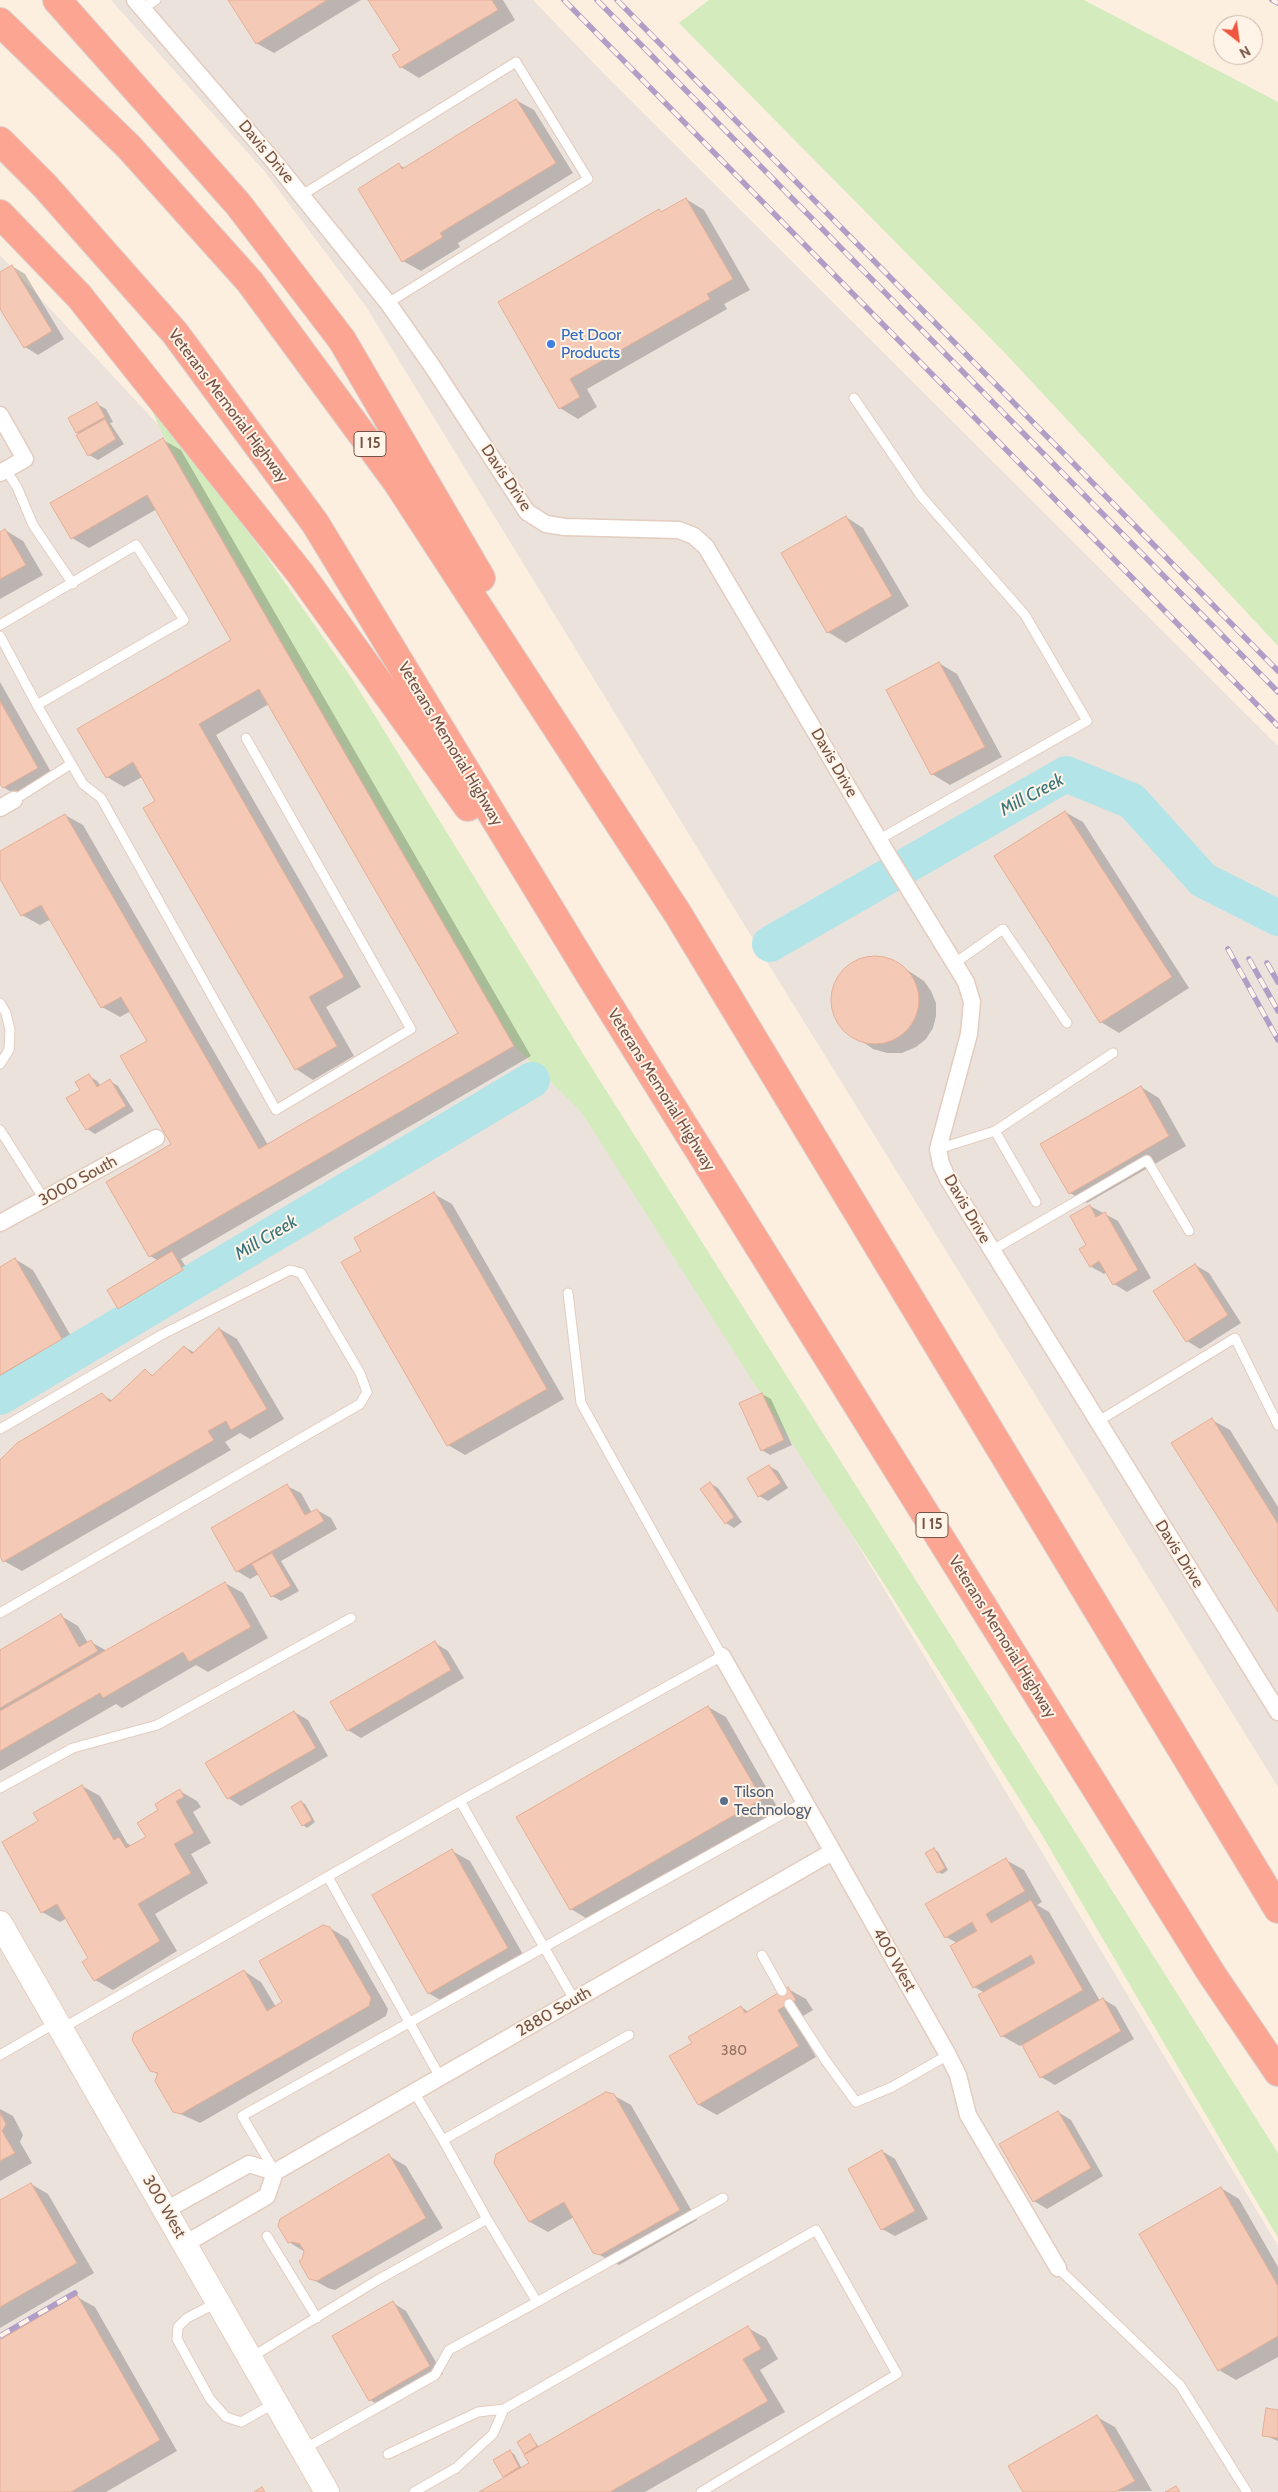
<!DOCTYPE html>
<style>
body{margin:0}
#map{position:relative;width:1278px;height:2492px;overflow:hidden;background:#fdefe0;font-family:Cabin,sans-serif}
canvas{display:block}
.north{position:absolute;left:1213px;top:15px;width:50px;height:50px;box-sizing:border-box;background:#fff4e7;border:1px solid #c8b4a7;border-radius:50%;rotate:150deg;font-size:14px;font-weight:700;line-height:20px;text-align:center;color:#755346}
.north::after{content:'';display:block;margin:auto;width:18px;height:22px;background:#ef563d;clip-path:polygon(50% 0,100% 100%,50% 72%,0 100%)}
</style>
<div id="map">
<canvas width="1278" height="2492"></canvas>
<div class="north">N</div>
</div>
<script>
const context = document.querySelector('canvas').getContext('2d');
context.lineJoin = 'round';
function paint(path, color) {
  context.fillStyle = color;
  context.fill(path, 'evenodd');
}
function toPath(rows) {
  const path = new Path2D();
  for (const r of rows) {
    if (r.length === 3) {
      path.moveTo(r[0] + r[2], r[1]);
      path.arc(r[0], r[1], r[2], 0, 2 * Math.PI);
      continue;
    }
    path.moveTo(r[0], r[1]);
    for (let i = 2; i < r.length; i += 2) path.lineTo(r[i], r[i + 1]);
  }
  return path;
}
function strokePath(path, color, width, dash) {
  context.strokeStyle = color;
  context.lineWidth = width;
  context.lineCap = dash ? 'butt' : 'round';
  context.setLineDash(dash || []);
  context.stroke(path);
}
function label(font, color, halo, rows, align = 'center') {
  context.font = font + ' Cabin,sans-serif';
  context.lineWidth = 4;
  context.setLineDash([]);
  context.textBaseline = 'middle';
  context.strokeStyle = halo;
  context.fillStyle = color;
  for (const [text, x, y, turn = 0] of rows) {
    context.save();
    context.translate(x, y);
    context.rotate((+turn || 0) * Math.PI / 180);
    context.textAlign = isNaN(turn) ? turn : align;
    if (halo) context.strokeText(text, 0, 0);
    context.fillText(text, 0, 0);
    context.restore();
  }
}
paint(toPath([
 [111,0,533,0,608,78,1278,746,1278,1787,772,970,365,305,265,172],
 [0,255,180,448,554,1038,1278,2246,1278,2492,0,2492]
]), '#ebe2dc');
paint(toPath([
 [709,0,1084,0,1278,102,1278,646,1004,352,679,23],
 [151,409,213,485,267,557,353,680,585,1057,1278,2153,1278,2238,1042,1835,879,1576,810,1471,582,1113,515,1046,164,437]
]), '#d4ebbe');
paint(toPath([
 [230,0,361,0,274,53,256,43],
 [370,0,503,0,515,20,419,78,401,67,401,50],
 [516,100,534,110,573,173,458,243,460,247,421,271,403,261,399,165,405,168],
 [686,199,704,210,750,290,724,304,727,309,587,389,597,407,578,419,560,408,499,302,659,211,662,213],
 [12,266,25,274,64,339,38,355,25,347,0,306,0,274],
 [97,404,106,409,113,422,110,423,124,444,98,460,89,455,80,434,77,432],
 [163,440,181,450,531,1056,181,1259,191,1275,127,1313,119,1308,159,1261,150,1256,173,1145,149,1042,131,1011,120,1017,102,1007,51,919,40,925,22,915,0,876,0,853,65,815,83,825,268,1145,460,1034,269,704,216,735,361,987,326,1007,354,1056,313,1080,296,1069,142,777,124,787,107,777,232,640,157,509,89,548,72,538],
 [846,517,863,528,909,606,846,643,828,632],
 [5,530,23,541,43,575,0,599,0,533],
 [939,663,957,674,1002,757,950,785,932,774],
 [0,682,55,779,21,798,3,787,0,781],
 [1065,812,1083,822,1189,988,1119,1033,1101,1022],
 [866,958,880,958,895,962,924,981,931,991,936,1003,936,1016,933,1028,926,1039,916,1047,902,1053,887,1053,873,1049,843,1028,835,1016,832,1002,834,987,841,974,852,964],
 [89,1076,97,1081,101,1086,110,1081,118,1086,134,1111,95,1134,87,1129,81,1091],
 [1141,1087,1159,1098,1186,1146,1087,1203,1070,1193],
 [434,1194,452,1204,564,1399,465,1455,448,1445,363,1251],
 [1090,1206,1118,1221,1151,1278,1127,1292,1114,1284,1107,1272,1104,1274,1090,1266,1088,1245],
 [15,1259,33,1270,79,1350,0,1395,0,1268],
 [1195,1265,1209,1273,1241,1323,1200,1349,1187,1341,1155,1291],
 [220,1329,237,1339,284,1419,250,1439,240,1433,225,1442,231,1450,22,1571,4,1561,0,1554,0,1461,102,1395,113,1401,145,1370,154,1376,185,1347,195,1353],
 [762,1394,771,1399,792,1445,770,1455,762,1450],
 [1212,1420,1230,1430,1278,1507,1278,1610],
 [769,1466,778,1471,788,1488,768,1501,759,1496],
 [710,1483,718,1488,742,1522,734,1528,726,1523],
 [287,1486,301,1493,312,1513,317,1510,331,1518,337,1529,281,1561,299,1591,281,1601,272,1596,259,1574,250,1579,237,1571],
 [225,1583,243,1593,268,1638,208,1672,196,1665,122,1708,116,1704,0,1771,0,1651,61,1616,78,1626,88,1643,91,1642,107,1651],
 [435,1643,448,1651,464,1678,361,1738,348,1730],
 [708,1707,726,1717,779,1810,589,1920,571,1909],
 [294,1712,308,1720,328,1756,241,1806,228,1798],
 [82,1786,100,1796,127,1843,132,1846,147,1837,160,1811,180,1791,197,1801,201,1807,193,1812,211,1843,191,1854,208,1883,155,1914,177,1951,113,1990,95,1980,90,1958,67,1918,60,1922,42,1912,40,1822],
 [301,1802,305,1804,315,1822,307,1828,303,1825],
 [934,1849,938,1852,948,1870,942,1874,938,1872],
 [452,1851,470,1861,525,1958,446,2003,428,1993],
 [1006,1860,1024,1870,1042,1902,1037,1905,1049,1912,1100,2001,1103,1999,1116,2007,1134,2039,1055,2085,1041,2077,1023,2044,1020,2046,1002,2036,985,1993,974,1987,951,1947,957,1943,946,1937],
 [330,1928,348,1939,388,2009,386,2016,200,2123,174,2111,159,2075,151,2070,244,1971,261,1982,276,2007,284,2003],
 [788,1989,806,1999,813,2010,795,2021,816,2057,717,2115,699,2105,671,2056,693,2043,741,2007,749,2012],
 [613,2095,631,2105,697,2220,619,2265,594,2252,574,2217,548,2232,530,2222,495,2162],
 [0,2109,13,2116,23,2135,20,2142,32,2163,0,2181],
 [1058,2112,1071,2120,1103,2176,1047,2209,1034,2201],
 [882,2151,895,2159,928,2219,895,2236,882,2229],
 [389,2156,406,2166,443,2228,335,2290,328,2288,310,2278,303,2260,305,2252,289,2242],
 [31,2184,48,2194,94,2273,0,2328,0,2201],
 [1221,2188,1239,2199,1278,2267,1278,2357,1236,2380,1219,2370],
 [77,2297,95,2307,177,2451,106,2492,0,2492,0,2341],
 [393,2303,406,2311,443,2374,384,2408,370,2400],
 [748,2328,766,2338,778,2359,760,2370,785,2412,645,2492,481,2492,506,2478,504,2476,510,2452,514,2454,522,2469,530,2464,525,2453,530,2436,540,2448],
 [1278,2411,1278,2441,1264,2435],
 [1097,2417,1115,2427,1152,2491,1025,2492]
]), '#0003');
strokePath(toPath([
 [770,944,1066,774,1132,801,1203,880,1278,918],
 [0,1397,532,1080]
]), '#b3e4e8', 36);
const building = toPath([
 [228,0,327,0,256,44,228,0],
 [368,0,492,0,498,10,400,68,392,55,400,50,368,0],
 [516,99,556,163,440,233,443,237,402,262,358,189,399,163,402,169,516,99],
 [686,198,733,279,707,294,710,299,570,379,580,397,559,409,498,302,659,209,661,212,686,198],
 [12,265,52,331,24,348,0,309,0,272,12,265],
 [97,402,105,417,76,433,68,418,97,402],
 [105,419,116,439,88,456,76,435,105,419],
 [163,438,514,1046,149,1257,106,1182,171,1144,120,1056,147,1041,121,997,101,1008,41,905,21,916,0,879,0,851,65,814,259,1149,458,1033,259,689,199,724,344,977,309,997,337,1046,295,1070,143,808,155,801,133,762,106,778,77,729,231,640,147,495,71,539,50,503,163,438],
 [846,516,892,596,827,633,781,553,846,516],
 [5,529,26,565,0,579,0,532,5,529],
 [939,662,985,747,931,775,886,690,939,662],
 [0,701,38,768,3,788,0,784,0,701],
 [1065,811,1172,977,1100,1023,994,856,1065,811],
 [875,1000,44],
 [89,1074,97,1087,110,1079,126,1106,86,1130,66,1098,80,1090,75,1082,89,1074],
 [1141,1086,1169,1136,1069,1194,1040,1144,1141,1086],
 [434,1192,547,1389,447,1446,341,1262,361,1251,354,1238,434,1192],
 [1090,1205,1096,1217,1105,1212,1138,1270,1113,1285,1099,1261,1090,1267,1079,1249,1086,1245,1070,1216,1090,1205],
 [172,1251,183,1270,118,1309,107,1290,172,1251],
 [15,1258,62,1339,0,1375,0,1267,15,1258],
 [1195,1264,1228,1315,1186,1342,1153,1291,1195,1264],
 [219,1328,267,1409,231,1430,226,1421,208,1431,214,1440,3,1562,0,1556,0,1460,17,1443,102,1393,110,1402,145,1369,152,1376,184,1346,192,1354,219,1328],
 [762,1393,784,1440,761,1451,739,1403,762,1393],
 [1212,1418,1278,1524,1278,1612,1171,1443,1212,1418],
 [769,1465,781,1483,758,1497,747,1478,769,1465],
 [710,1482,734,1517,725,1524,700,1489,710,1482],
 [287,1484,305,1515,317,1509,324,1521,236,1572,211,1528,287,1484],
 [272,1553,291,1586,271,1597,252,1564,272,1553],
 [225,1582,251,1627,189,1662,183,1652,103,1698,100,1693,0,1751,0,1711,225,1582],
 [61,1614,79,1647,91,1640,98,1651,0,1708,0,1650,61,1614],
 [435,1641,451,1670,347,1731,330,1702,435,1641],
 [708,1706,762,1799,570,1910,516,1817,708,1706],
 [294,1711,316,1748,227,1799,205,1763,294,1711],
 [82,1785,114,1840,119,1837,126,1848,146,1837,137,1823,158,1810,155,1804,180,1789,184,1797,176,1801,194,1833,174,1844,191,1873,138,1904,160,1941,94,1981,82,1962,88,1958,57,1904,41,1913,2,1842,38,1821,33,1813,82,1785],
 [301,1801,312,1820,302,1826,291,1807,301,1801],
 [934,1848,945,1868,937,1873,925,1853,934,1848],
 [452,1849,508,1948,428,1994,372,1895,452,1849],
 [1006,1858,1025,1891,986,1914,991,1923,1031,1900,1083,1990,1001,2037,978,1995,1035,1963,1031,1955,973,1988,950,1946,977,1931,972,1922,945,1938,925,1904,1006,1858],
 [323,1925,330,1927,371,1998,369,2006,181,2114,173,2112,155,2081,158,2073,150,2071,132,2040,134,2033,244,1970,267,2011,282,2002,259,1961,323,1925],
 [788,1987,796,2000,778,2010,799,2046,698,2105,669,2056,692,2043,688,2037,741,2006,745,2013,788,1987],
 [1103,1998,1121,2031,1040,2078,1022,2045,1103,1998],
 [606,2092,614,2094,680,2210,600,2255,593,2253,564,2202,529,2222,494,2163,496,2154,606,2092],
 [1058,2111,1091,2168,1033,2202,999,2144,1058,2111],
 [0,2113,6,2124,2,2131,15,2153,0,2161,0,2113],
 [882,2150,915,2211,881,2230,848,2169,882,2150],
 [389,2154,426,2218,317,2281,309,2279,299,2261,302,2259,304,2251,300,2244,292,2242,288,2243,278,2226,280,2219,389,2154],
 [31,2183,77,2263,0,2307,0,2200,31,2183],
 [1221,2187,1278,2286,1278,2336,1218,2371,1139,2234,1221,2187],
 [77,2295,160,2440,71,2492,0,2492,0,2340,77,2295],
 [393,2301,430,2366,369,2401,332,2336,393,2301],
 [748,2326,761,2349,743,2359,768,2401,610,2492,479,2492,529,2463,524,2455,748,2326],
 [1266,2408,1278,2410,1278,2438,1262,2436,1266,2408],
 [1097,2415,1135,2481,1115,2492,1023,2492,1008,2466,1097,2415],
 [530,2434,537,2446,524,2454,517,2442,530,2434],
 [510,2450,519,2467,503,2477,493,2460,510,2450],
 [1176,2486,1180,2492,1165,2492,1176,2486],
 [262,2487,265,2492,254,2492,262,2487]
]);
paint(building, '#f4cab6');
strokePath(building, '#e8ae95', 1);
const lane = toPath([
 [142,9,156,0],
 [302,195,516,62,588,179,388,303],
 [854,398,921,496,1025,615,1087,721,878,840],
 [6,470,17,487,33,525,73,584],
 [0,625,136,545,184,620,37,705],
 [0,636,37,705,83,784,101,798,276,1110,411,1029,246,738],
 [14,800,71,764],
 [955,963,1003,929,1067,1023],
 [0,1003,6,1013,10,1030,9,1050,0,1064],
 [0,1130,44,1199],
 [995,1131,1113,1053],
 [938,1149,995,1131,1036,1202],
 [991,1251,1147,1160,1189,1231],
 [1097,1422,1235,1338,1278,1425],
 [0,1429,163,1334,290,1270,301,1273,360,1373,367,1392,360,1404,0,1613],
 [0,1788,73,1748,157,1725,351,1618],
 [460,1801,575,2001],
 [328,1877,440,2077],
 [762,1955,782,1991],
 [789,2004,826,2061,856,2102,892,2087,948,2055],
 [61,2029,460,1801,722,1656,581,1403,568,1293],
 [0,2055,57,2022],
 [443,2140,629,2035],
 [274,2170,242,2116,804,1802],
 [487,2219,537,2302,723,2198],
 [267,2236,317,2318],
 [1058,2268,1180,2385,1247,2492],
 [218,2302,187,2318,178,2327,177,2339,210,2399,226,2417,241,2422,275,2403],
 [250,2358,376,2281,487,2219,443,2140,414,2092],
 [304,2449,435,2375,449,2350,537,2302],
 [388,2454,478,2412,504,2409],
 [414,2492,456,2468,493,2434,504,2409,816,2230,897,2374,701,2492]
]);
const street = toPath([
 [135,0,277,165,388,303,432,366,527,512,546,524,565,527,679,530,694,536,706,547,888,855,966,982,972,1002,969,1034,938,1149,941,1164,948,1179,1278,1712],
 [0,415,25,459,0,473],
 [0,808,14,800],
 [0,1223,156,1138],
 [722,1656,948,2055,958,2075,968,2115,1058,2268],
 [166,2210,249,2164,275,2172],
 [185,2244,267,2196,275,2172,832,1852]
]);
const secondary = toPath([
 [0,1923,327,2492]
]);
const highway = toPath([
 [57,0,238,204,342,340,481,578],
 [0,22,129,147,250,282,397,482,678,914,1278,1909],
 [0,141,45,186,175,333,315,523,590,975,1211,1973,1278,2072],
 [0,214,79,296,300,573,468,807]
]);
strokePath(lane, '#e4ccbe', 11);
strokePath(street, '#e4ccbe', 19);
strokePath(secondary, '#e9cdbb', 26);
strokePath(highway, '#dbd2cf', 30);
strokePath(lane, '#fff', 9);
strokePath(street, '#fff', 16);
strokePath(secondary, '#fff', 24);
strokePath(highway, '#fca592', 28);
const rail = toPath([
 [564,0,1278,726],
 [597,0,1278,692],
 [617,0,1278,671],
 [1272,0,1278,3],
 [1228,949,1278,1040],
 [1249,959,1278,1011],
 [1267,963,1278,982],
 [0,2336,75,2293]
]);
strokePath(rail, '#b19ec7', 5.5);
strokePath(rail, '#fff4e7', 4, [11]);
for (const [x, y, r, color] of [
 [551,344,5,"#3f7fe0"],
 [724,1801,5,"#5c6f8a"]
]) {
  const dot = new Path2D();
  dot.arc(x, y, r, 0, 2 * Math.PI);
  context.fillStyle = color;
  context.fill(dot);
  strokePath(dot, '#fff4e7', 2);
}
label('14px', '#957162', null, [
 ["380",734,2051]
]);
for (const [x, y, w] of [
 [370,444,32],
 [932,1525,32]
]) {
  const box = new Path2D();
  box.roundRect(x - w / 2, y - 12.5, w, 25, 4);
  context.fillStyle = '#fff4e7';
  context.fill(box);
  strokePath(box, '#755346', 1);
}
label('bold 15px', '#755346', null, [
 ["I 15",370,444],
 ["I 15",932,1525]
]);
label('16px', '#755346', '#fff4e7', [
 ["Davis Drive",266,152,50],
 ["Veterans Memorial Highway",228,406,53],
 ["Davis Drive",506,478,56],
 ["Veterans Memorial Highway",450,744,59],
 ["Davis Drive",834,763,60],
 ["Veterans Memorial Highway",661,1090,58],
 ["3000 South",78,1181,-29],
 ["Davis Drive",967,1209,60],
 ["Davis Drive",1179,1554,58],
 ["Veterans Memorial Highway",1002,1637,58],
 ["400 West",894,1960,60],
 ["2880 South",554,2012,-30],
 ["300 West",164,2207,60]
]);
label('16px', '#366cbe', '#fff4e7', [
 ["Pet Door",561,335],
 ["Products",561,353]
], 'left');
label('16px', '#4e5e75', '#fff4e7', [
 ["Tilson",734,1792],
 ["Technology",734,1810]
], 'left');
label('italic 18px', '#39767c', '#fff4e7', [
 ["Mill Creek",1032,795,-28],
 ["Mill Creek",266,1238,-31]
]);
</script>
